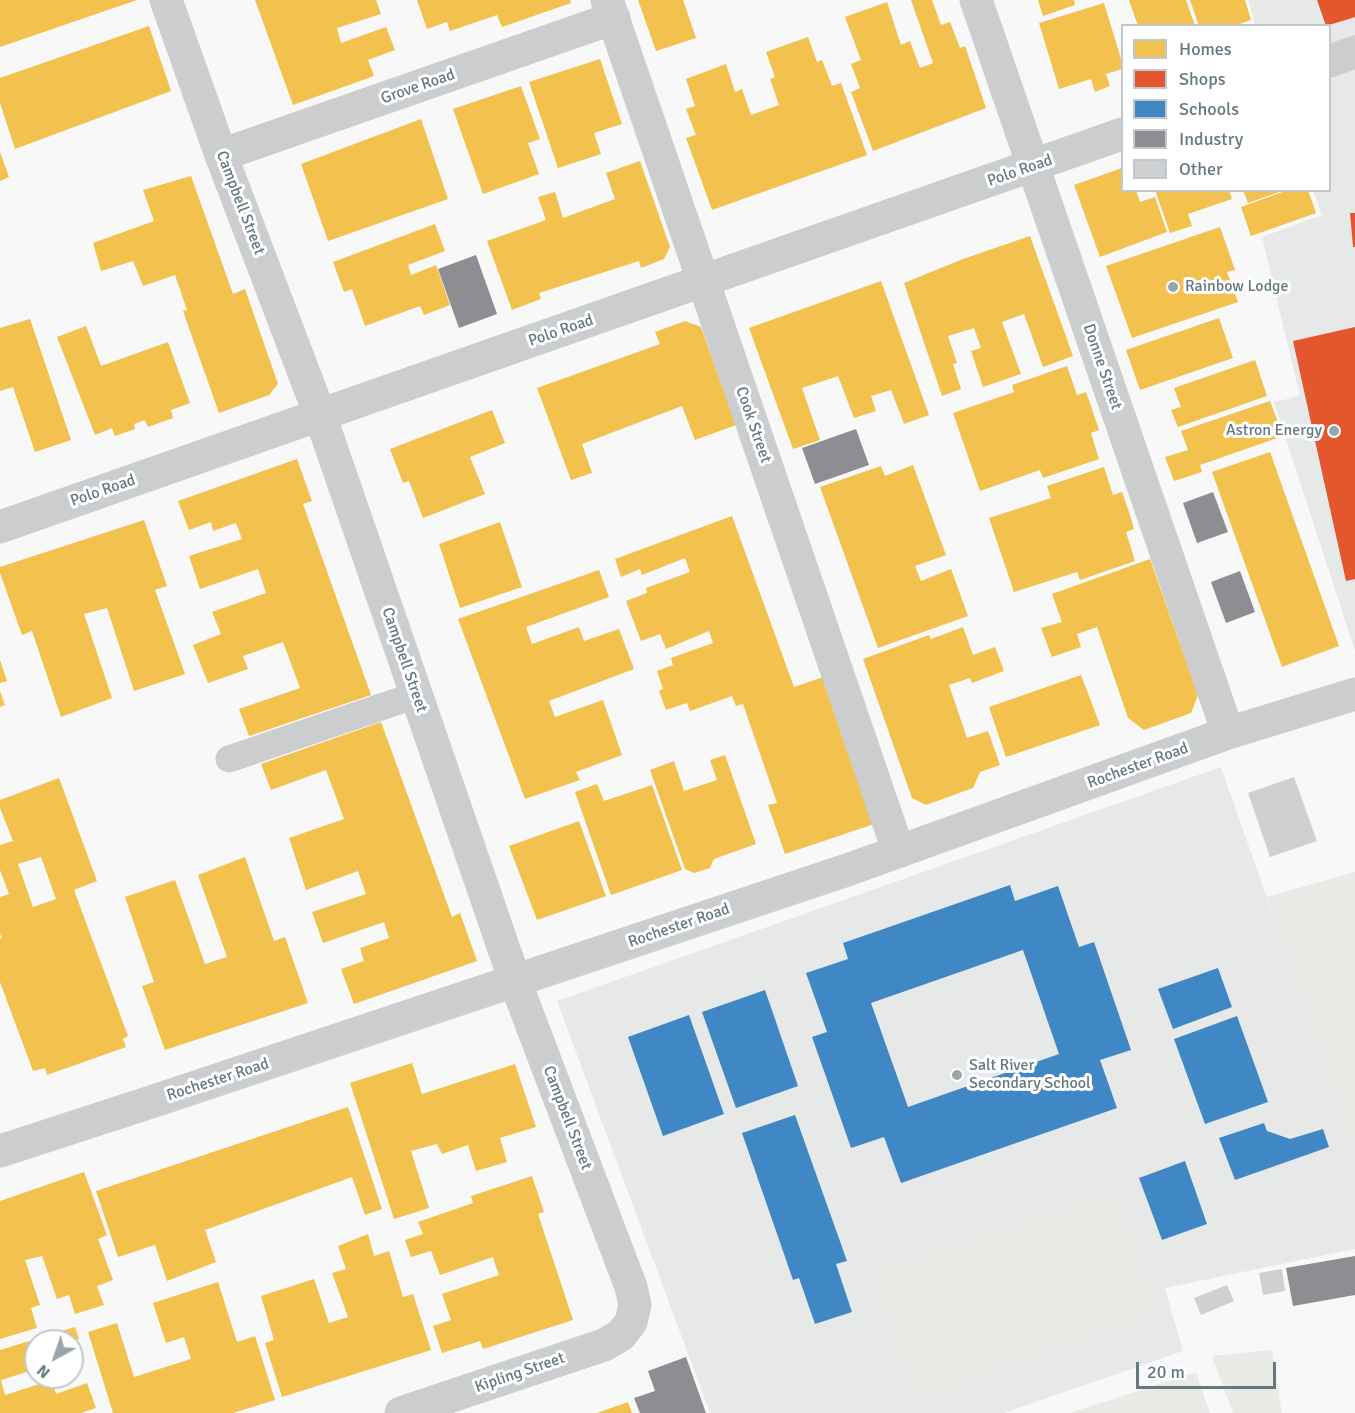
<!DOCTYPE html>
<style>
body{margin:0}
#map{position:relative;width:1355px;height:1413px;overflow:hidden;background:#f8f8f8;font-family:Signika,sans-serif}
canvas{display:block}
.legend{position:absolute;left:1121px;top:24px;width:210px;height:168px;box-sizing:border-box;background:#fff;border:2px solid #c1c9cd;margin:0;padding:8px 10px;list-style:none;font-size:18px;color:#657981}
.legend li{display:flex;align-items:center;gap:12px;height:30px}
.legend b{width:30px;border:2px solid #c1c9cd}
.north{position:absolute;left:24px;top:1329px;width:60px;height:60px;box-sizing:border-box;background:#fff;border:2px solid #c1c9cd;border-radius:50%;rotate:220deg;font-size:16px;font-weight:700;line-height:24px;text-align:center;color:#657981}
.north::after{content:'';display:block;margin:auto;width:21px;height:27px;background:#98a5ab;clip-path:polygon(50% 0,100% 100%,50% 72%,0 100%)}
.scale{position:absolute;left:1136px;top:1362px;width:140px;height:27px;box-sizing:border-box;border:3px solid #657981;border-top:0;padding-left:8px;font-size:18px;line-height:21px;white-space:nowrap;color:#657981;-webkit-text-stroke:4px #fff;paint-order:stroke}
</style>
<div id="map">
<canvas width="1355" height="1413"></canvas>
<ul class="legend">
<li><b style="height:16px;background:#f2c14e"></b>Homes</li>
<li><b style="height:16px;background:#e4572e"></b>Shops</li>
<li><b style="height:16px;background:#3f88c5"></b>Schools</li>
<li><b style="height:16px;background:#8d8d92"></b>Industry</li>
<li><b style="height:16px;background:#ced0d1"></b>Other</li>
</ul>
<div class="north">N</div>
<div class="scale">20 m</div>
</div>
<script>
const context = document.querySelector('canvas').getContext('2d');
context.lineJoin = 'round';
function paint(path, color) {
  context.fillStyle = color;
  context.fill(path, 'evenodd');
}
function toPath(rows) {
  const path = new Path2D();
  for (const r of rows) {
    path.moveTo(r[0], r[1]);
    for (let i = 2; i < r.length; i += 2) path.lineTo(r[i], r[i + 1]);
  }
  return path;
}
function strokePath(path, color, width, dash) {
  context.strokeStyle = color;
  context.lineWidth = width;
  context.lineCap = dash ? 'butt' : 'round';
  context.setLineDash(dash || []);
  context.stroke(path);
}
function label(font, color, halo, rows, align = 'center') {
  context.font = font + ' Signika,sans-serif';
  context.lineWidth = 6;
  context.setLineDash([]);
  context.textBaseline = 'middle';
  context.strokeStyle = halo;
  context.fillStyle = color;
  for (const [text, x, y, turn = 0] of rows) {
    context.save();
    context.translate(x, y);
    context.rotate((+turn || 0) * Math.PI / 180);
    context.textAlign = isNaN(turn) ? turn : align;
    if (halo) context.strokeText(text, 0, 0);
    context.fillText(text, 0, 0);
    context.restore();
  }
}
paint(toPath([
 [1248,0,1355,0,1355,651,1274,402,1300,396,1262,237,1322,215,1313,191,1330,190,1330,26,1255,25],
 [1221,767,1355,1149,1355,1249,1165,1288,1183,1351,1004,1413,710,1413,557,1001]
]), '#e7e9e8');
paint(toPath([
 [1355,872,1355,1150,1267,897],
 [1115,1188,1160,1314,917,1399,872,1274],
 [1272,1350,1282,1413,1233,1413,1212,1356],
 [1196,1372,1210,1413,1070,1413]
]), '#e8eae5');
paint(toPath([
 [0,0,137,0,0,47],
 [255,0,376,0,381,14,337,28,341,43,386,27,395,50,368,60,374,76,293,105],
 [417,0,570,0,571,3,502,27,497,15,450,31,447,22,427,29],
 [638,0,683,0,696,38,656,51],
 [911,0,932,0,941,25,950,22,960,48,965,46,986,108,873,151,851,92,860,88,851,64,861,60,845,17,887,2,901,45,910,41,920,68,933,63],
 [1038,0,1074,0,1075,5,1043,16],
 [1129,0,1186,0,1195,26,1138,26],
 [1190,0,1245,0,1251,20,1234,26,1199,26],
 [1104,3,1122,62,1122,69,1106,74,1110,86,1095,92,1091,79,1059,89,1039,23],
 [149,26,171,91,15,149,0,103,0,78],
 [808,37,817,62,822,60,832,86,841,83,867,155,712,210,686,138,696,135,686,109,695,106,686,79,726,64,735,92,742,89,751,115,779,105,770,79,775,77,766,52],
 [600,59,622,124,594,133,601,154,558,168,529,82],
 [521,86,540,139,528,143,539,174,483,194,453,109],
 [421,119,448,199,328,241,301,164],
 [0,152,9,177,0,181],
 [640,161,670,247,664,259,641,268,639,261,539,293,541,299,512,310,487,241,546,220,538,197,555,192,563,218,615,199,606,173],
 [1122,168,1122,190,1136,190,1140,202,1155,197,1167,232,1100,257,1074,185],
 [191,176,233,294,245,289,278,384,269,395,219,413,183,311,187,310,175,275,143,286,133,261,101,271,93,243,154,221,143,190],
 [1155,190,1229,190,1232,199,1188,214,1192,226,1170,233],
 [1243,190,1281,190,1282,191,1248,203],
 [1288,190,1308,190,1316,213,1251,236,1241,207],
 [435,224,445,251,408,265,411,275,436,265,450,305,424,315,420,306,365,326,352,289,344,292,333,262],
 [1220,227,1235,270,1227,272,1238,302,1132,338,1106,266],
 [1030,236,1073,356,1043,367,1024,314,1002,322,1021,374,983,387,971,351,981,348,974,328,948,336,957,363,953,364,961,389,942,396,904,283,963,259],
 [881,281,929,415,904,424,891,390,871,396,876,411,854,418,838,376,802,388,820,440,793,449,749,328],
 [1219,318,1233,358,1140,390,1126,350],
 [30,319,71,440,35,452,13,387,0,391,0,328],
 [685,321,701,327,736,425,695,440,682,406,582,444,592,473,571,480,537,388,660,344,655,332],
 [86,326,101,366,168,342,190,403,171,410,173,418,148,427,145,420,134,424,135,429,115,436,112,428,95,435,57,337],
 [1255,360,1267,396,1178,427,1171,410,1181,407,1174,388],
 [1067,366,1077,395,1086,392,1092,409,1099,430,1091,433,1099,459,1043,478,1040,470,980,491,953,413,1014,392,1012,385],
 [1270,401,1283,436,1200,465,1202,472,1174,481,1165,457,1188,450,1181,431],
 [492,410,505,443,470,457,485,494,423,518,409,481,403,483,390,449],
 [1270,452,1339,646,1282,667,1212,472],
 [297,459,312,501,303,504,371,695,249,736,239,709,300,688,283,642,243,656,248,669,208,683,193,645,221,634,212,612,266,593,258,569,200,589,189,556,242,539,236,523,213,531,211,522,189,530,178,501],
 [913,465,946,555,915,566,921,581,951,569,968,616,878,648,820,487,881,466,885,476],
 [1104,467,1113,495,1122,492,1129,512,1134,529,1126,532,1135,561,1080,580,1077,572,1014,592,989,518,1051,498,1047,486],
 [732,516,794,687,823,677,874,824,785,854,768,805,777,803,743,704,736,706,732,696,690,711,687,703,666,710,659,691,663,689,657,671,673,665,671,658,713,643,709,631,666,649,660,634,641,641,626,601,647,593,646,588,690,572,685,558,642,575,640,569,621,577,615,559],
 [144,520,167,586,155,590,185,674,134,691,107,608,84,614,112,698,61,717,32,631,22,635,0,573,0,567],
 [500,522,522,587,460,608,439,544],
 [1150,559,1198,695,1191,713,1144,730,1128,718,1097,627,1077,634,1081,647,1052,657,1041,628,1062,622,1052,594],
 [599,570,609,597,526,627,532,644,579,627,584,641,619,629,634,669,549,701,555,717,603,700,622,755,576,772,580,780,525,799,458,619],
 [963,627,973,655,995,647,1004,671,972,683,970,678,949,685,967,738,988,731,1000,765,980,772,973,788,926,805,912,798,863,659,929,635,931,639],
 [0,660,7,681,0,683],
 [1081,675,1100,725,1006,757,989,707],
 [0,691,5,705,0,707],
 [381,722,452,917,460,913,477,961,354,1004,341,969,364,961,360,948,389,938,384,922,323,943,312,912,366,894,358,871,306,890,289,838,344,819,326,770,271,790,261,764],
 [725,755,756,844,714,859,710,868,694,873,685,869,650,770,674,761,684,791,717,780,710,760],
 [59,778,97,881,74,890,128,1036,123,1039,126,1047,47,1075,45,1068,33,1071,0,982,0,939,2,938,0,934,0,897,9,894,0,870,0,845,13,841,0,808,0,800],
 [41,857,56,899,33,907,18,864],
 [597,784,604,801,652,785,682,870,611,895,575,792],
 [579,821,606,896,537,920,509,846],
 [245,857,274,941,285,937,308,1003,165,1050,142,986,154,982,125,897,175,880,205,964,227,957,198,875],
 [412,1063,422,1094,515,1064,536,1127,500,1138,507,1162,476,1171,468,1145,442,1154,437,1144,411,1151,429,1208,394,1219,350,1083],
 [348,1107,382,1209,365,1215,352,1177,205,1230,216,1262,167,1281,155,1245,118,1257,96,1191],
 [84,1172,107,1235,98,1239,113,1280,97,1286,104,1305,75,1314,69,1295,57,1299,42,1256,25,1260,40,1305,31,1308,37,1328,0,1339,0,1201],
 [532,1176,544,1212,538,1214,573,1320,483,1349,480,1341,442,1353,433,1326,451,1320,442,1294,499,1275,496,1267,493,1257,440,1275,431,1251,411,1257,405,1240,423,1234,418,1222,473,1203,471,1196],
 [368,1234,374,1256,389,1251,403,1297,413,1294,431,1350,282,1397,265,1343,274,1340,261,1296,314,1279,329,1323,348,1317,332,1273,346,1269,338,1246],
 [218,1282,237,1342,255,1336,275,1400,233,1413,113,1413,88,1332,117,1323,134,1377,191,1359,184,1337,166,1343,153,1303],
 [75,1327,79,1339,72,1341,36,1341,36,1369,1,1380,5,1395,52,1380,56,1394,87,1383,96,1408,81,1413,0,1413,0,1350],
 [628,1402,632,1413,597,1413]
]), '#f2c14e');
paint(toPath([
 [1317,0,1355,0,1355,17,1326,26],
 [1350,213,1355,213,1355,247,1353,247],
 [1355,327,1355,579,1346,581,1293,341]
]), '#e4572e');
paint(toPath([
 [1010,885,1015,901,1058,886,1079,947,1094,942,1131,1050,1100,1060,1117,1108,901,1183,884,1137,851,1148,812,1037,827,1032,806,973,848,959,843,943],
 [1023,950,1059,1054,908,1107,871,1003],
 [1218,968,1232,1007,1173,1029,1158,989],
 [765,990,798,1086,736,1108,702,1012],
 [689,1015,724,1114,663,1136,628,1037],
 [1237,1016,1268,1102,1205,1124,1174,1039],
 [795,1115,847,1261,836,1264,852,1312,815,1324,799,1278,793,1280,742,1133],
 [1264,1123,1267,1131,1290,1139,1323,1129,1329,1147,1235,1180,1219,1138],
 [1185,1161,1207,1224,1162,1240,1139,1178]
]), '#3f88c5');
paint(toPath([
 [476,255,497,314,459,328,438,269],
 [856,429,869,465,815,484,802,448],
 [1213,492,1228,532,1197,543,1183,503],
 [1240,571,1255,612,1226,623,1211,582],
 [1355,1256,1355,1295,1293,1306,1286,1268],
 [686,1357,706,1413,640,1413,634,1398,655,1391,648,1371]
]), '#8d8d92');
paint(toPath([
 [1294,777,1317,841,1270,857,1248,793],
 [1282,1269,1285,1291,1263,1295,1259,1273],
 [1227,1285,1234,1301,1201,1315,1194,1298]
]), '#ced0d1');
strokePath(toPath([
 [229,759,416,695]
]), '#cbcdce', 27);
strokePath(toPath([
 [166,0,221,155,320,415,515,981,631,1287,635,1305,631,1322,621,1335,604,1345,401,1413],
 [607,0,898,850],
 [976,0,1228,733],
 [1330,61,1355,52],
 [221,155,614,18],
 [0,527,1122,134],
 [0,1151,157,1100,850,869,1228,733,1355,694]
]), '#cbcdce', 33);
for (const [x, y, r, color] of [
 [1173,287,6,"#98a5ab"],
 [1334,431,6,"#98a5ab"],
 [957,1075,6,"#98a5ab"]
]) {
  const dot = new Path2D();
  dot.arc(x, y, r, 0, 2 * Math.PI);
  context.fillStyle = color;
  context.fill(dot);
  strokePath(dot, '#fff', 2);
}
label('16px', '#657981', '#fff', [
 ["Grove Road",418,87,-19],
 ["Polo Road",1020,171,-19],
 ["Campbell Street",240,203,69],
 ["Polo Road",561,331,-19],
 ["Donne Street",1102,367,71],
 ["Cook Street",753,425,71],
 ["Polo Road",103,491,-19],
 ["Campbell Street",404,660,71],
 ["Rochester Road",1138,766,-20],
 ["Rochester Road",679,926,-19],
 ["Rochester Road",218,1080,-18],
 ["Campbell Street",567,1118,69],
 ["Kipling Street",520,1373,-19]
]);
label('16px', '#657981', '#fff', [
 ["Rainbow Lodge",1185,287],
 ["Astron Energy",1322,431,"right"],
 ["Salt River",969,1066],
 ["Secondary School",969,1084]
], 'left');
</script>
